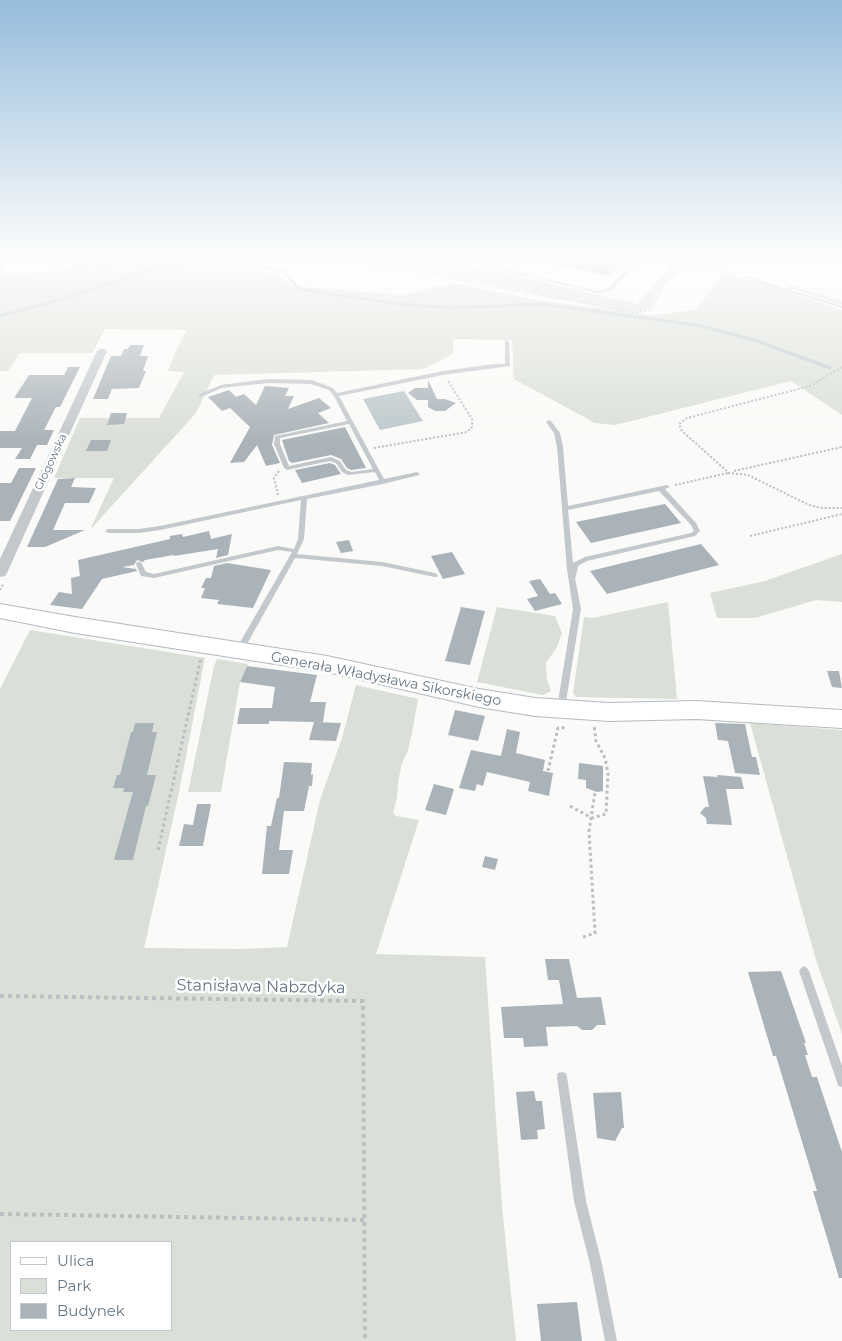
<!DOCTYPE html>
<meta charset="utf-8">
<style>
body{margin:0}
#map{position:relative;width:842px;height:1341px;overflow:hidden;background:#fafaf8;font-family:Montserrat,sans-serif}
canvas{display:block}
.legend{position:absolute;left:10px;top:1241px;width:162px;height:90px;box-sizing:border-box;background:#fff;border:1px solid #c1c8cd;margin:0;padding:6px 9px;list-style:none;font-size:15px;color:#657683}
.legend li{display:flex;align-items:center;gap:10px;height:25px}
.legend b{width:25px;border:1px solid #c1c8cd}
</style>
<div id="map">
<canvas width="842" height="1341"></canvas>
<ul class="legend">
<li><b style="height:6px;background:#fff"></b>Ulica</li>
<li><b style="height:14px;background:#dadfd7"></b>Park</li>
<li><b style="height:14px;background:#aab3b9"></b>Budynek</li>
</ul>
</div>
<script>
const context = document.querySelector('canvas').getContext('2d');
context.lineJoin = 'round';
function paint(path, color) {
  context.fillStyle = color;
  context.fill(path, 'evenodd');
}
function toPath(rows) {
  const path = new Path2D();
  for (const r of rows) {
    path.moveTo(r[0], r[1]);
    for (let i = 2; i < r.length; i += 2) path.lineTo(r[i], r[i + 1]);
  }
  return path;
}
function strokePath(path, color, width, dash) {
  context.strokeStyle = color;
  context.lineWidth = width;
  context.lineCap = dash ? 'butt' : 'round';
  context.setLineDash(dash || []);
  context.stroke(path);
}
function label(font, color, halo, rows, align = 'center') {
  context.font = font + ' Montserrat,sans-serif';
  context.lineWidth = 5;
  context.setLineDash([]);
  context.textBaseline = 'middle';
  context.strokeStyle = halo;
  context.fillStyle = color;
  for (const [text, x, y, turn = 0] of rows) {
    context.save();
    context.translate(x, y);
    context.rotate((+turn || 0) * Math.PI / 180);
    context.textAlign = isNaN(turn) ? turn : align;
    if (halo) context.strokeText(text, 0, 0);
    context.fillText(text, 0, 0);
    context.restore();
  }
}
paint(toPath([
 [0,256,5,275,107,267,110,256,221,256,283,278,291,286,404,295,453,283,537,300,620,311,459,277,376,263,301,256,433,256,637,304,669,268,667,260,676,263,679,266,678,270,657,291,650,308,634,313,654,315,695,310,723,275,758,282,842,310,842,415,791,381,615,425,595,423,514,379,512,340,453,339,453,354,423,369,214,375,196,413,90,530,114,478,54,478,80,418,159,418,184,372,168,371,175,353,187,330,105,329,92,353,20,353,8,371,0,371],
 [791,285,842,301,842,305,785,286],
 [842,554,842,602,816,600,755,618,717,618,710,593,765,581],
 [668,602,677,699,576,697,573,693,584,617,592,618],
 [497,607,555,616,562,633,557,647,546,663,547,679,551,691,543,695,477,682],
 [30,630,205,658,179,792,144,948,242,949,287,947,320,800,342,738,356,685,418,699,412,733,408,750,402,763,398,782,397,798,393,813,396,816,419,820,376,954,485,957,502,1207,516,1341,0,1341,0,689],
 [11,1242,171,1242,171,1330,11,1330],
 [217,659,248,664,240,682,221,792,188,792,214,666],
 [750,723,842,730,842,1034,816,960]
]), '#dadfd7');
paint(toPath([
 [404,391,423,421,380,430,363,399]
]), '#bbc7cb');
strokePath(toPath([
 [221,256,285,272,298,288,311,291,399,304,452,308,541,304,696,325,754,340,830,368],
 [0,316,69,297,147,271,208,256]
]), '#bbc7cb', 3);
paint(toPath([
 [75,256,111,256,112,265,72,268],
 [542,256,628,256,609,276,541,261],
 [130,345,144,345,140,356,148,356,143,371,146,371,139,388,112,389,108,399,93,399,111,356,121,356,124,349,128,349],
 [68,367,80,367,60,407,56,407,44,430,54,430,47,445,37,445,30,459,15,459,22,448,0,448,0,431,15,431,32,398,14,398,29,375,64,375],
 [428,380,437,399,445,399,456,403,445,411,435,411,428,407,428,400,417,400,408,393,415,388,428,388],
 [265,386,289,388,285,396,294,396,288,409,319,398,331,408,318,413,329,423,274,435,272,445,280,463,266,466,257,445,244,462,230,463,250,427,230,408,222,411,208,397,229,390,236,397,244,394,256,405],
 [111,413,127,413,124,424,107,425],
 [345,427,366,468,351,470,347,468,341,459,331,455,292,463,289,461,282,440],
 [91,440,111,440,107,451,86,451],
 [330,463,335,465,341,474,302,483,295,470],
 [19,468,36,468,10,521,0,521,0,483,11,483],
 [75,478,71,487,96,488,89,503,65,503,53,530,85,530,45,547,27,547,58,479],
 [665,504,681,523,591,543,576,522],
 [209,531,211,539,232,534,228,555,216,558,218,549,174,556,174,555,145,560,143,562,137,560,134,565,122,567,136,569,137,571,102,579,82,609,50,605,59,592,72,594,71,578,80,576,78,560,170,539,170,536,182,534,183,537],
 [349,540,353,551,341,553,336,542],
 [701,544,719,565,607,594,590,571],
 [452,552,465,574,443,579,431,556],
 [227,563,271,570,253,608,217,604,219,600,201,598,205,588,201,588,206,578,211,578,214,566],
 [540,579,550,594,555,593,562,604,535,611,527,599,538,596,529,581],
 [461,607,485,611,470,665,445,661],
 [247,666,317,675,310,702,326,702,323,722,316,722,341,723,336,741,309,740,314,722,269,721,269,724,237,724,240,708,272,708,275,687,240,682],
 [827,671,839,671,842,688,832,687],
 [455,710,485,716,478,741,448,735],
 [135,723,154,723,152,732,157,732,147,775,156,775,148,806,146,806,133,860,114,860,133,792,123,792,124,788,113,788,117,775,120,775,131,732,133,732],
 [715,723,745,724,752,757,756,757,760,775,735,773,728,741,718,740],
 [507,729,520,732,516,753,545,760,543,771,553,773,549,796,528,791,530,782,487,772,483,786,477,784,475,791,459,788,471,750,501,756],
 [284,762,312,763,311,775,313,774,312,786,309,786,304,811,284,811,279,850,293,850,289,874,262,874,267,826,271,826,277,798,279,798],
 [579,763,603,766,603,791,597,792,586,788,586,780,578,779],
 [717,775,741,777,744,789,726,789,732,825,707,824,706,818,700,813,705,807,709,807,703,776,718,777],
 [434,784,454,789,446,815,425,810],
 [197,804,211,804,203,846,179,846,184,824,193,825],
 [485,856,498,859,495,870,482,867],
 [545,959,569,959,577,998,601,997,606,1025,597,1025,592,1030,582,1030,577,1026,546,1027,548,1046,524,1047,523,1038,504,1038,501,1007,563,1004,559,980,548,980],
 [781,971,806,1043,804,1043,808,1055,805,1055,812,1077,817,1077,842,1152,842,1278,839,1278,813,1191,817,1191,776,1056,773,1056,748,972],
 [534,1091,536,1101,542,1101,545,1129,537,1130,538,1139,521,1140,516,1092],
 [621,1092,624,1128,622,1128,615,1141,597,1138,593,1093],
 [577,1302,582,1341,541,1341,537,1304]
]), '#aab3b9');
const secondary = toPath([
 [0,604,75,617,327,656,479,689,535,698,609,703,696,701,842,710,842,728,696,719,609,721,535,716,479,707,327,672,75,633,0,618,0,604]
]);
strokePath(secondary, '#b3babf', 2);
strokePath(toPath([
 [293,256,385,266,637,313,651,309,663,285,685,263],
 [656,256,738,275],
 [842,367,810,386,687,418,679,424,682,431,729,473,748,475,809,505,822,508,842,508],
 [374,448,467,432,472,427,472,419,448,381],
 [734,471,842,447],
 [675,485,728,473],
 [278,495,274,478,279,471],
 [750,536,842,514],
 [0,590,4,583]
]), '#bbbfc2', 2, [2, 2]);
strokePath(toPath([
 [548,771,558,728,563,728,563,724],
 [570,806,592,818,606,814,608,773,605,758,596,741,594,725],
 [158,850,201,658],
 [583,937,595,933,589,831,595,792]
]), '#bbbfc2', 3, [3, 3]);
strokePath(toPath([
 [0,996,363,1001,365,1341],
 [0,1214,364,1220]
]), '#bbbfc2', 4, [4, 4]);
paint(toPath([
 [442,256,450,256,598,291,609,288,638,256,642,256,613,290,598,293,442,256],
 [747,276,842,306,842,308,745,278,745,276,747,276],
 [505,340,509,341,510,366,443,375,339,396,384,479,417,472,420,474,419,475,383,484,307,499,304,539,297,554,382,562,435,573,438,575,437,577,435,577,382,566,295,558,242,653,239,654,235,651,292,552,278,550,154,578,141,576,136,564,137,562,141,562,146,572,154,574,278,546,294,549,298,539,301,500,160,530,139,533,108,533,105,531,108,529,139,529,160,526,379,480,375,472,348,475,342,472,336,463,330,461,287,470,284,468,274,444,275,436,347,421,334,396,329,390,311,384,268,383,222,388,201,397,198,395,199,394,221,385,268,379,312,380,333,388,337,393,443,371,494,364,505,364,505,340],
 [349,424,373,469,351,472,346,470,340,461,331,457,289,466,280,444,280,438,349,424],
 [549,420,551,421,560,433,563,447,568,506,667,485,670,487,665,489,696,523,700,531,695,536,587,561,578,566,576,576,575,578,581,609,565,708,564,710,561,711,558,710,557,708,573,609,567,569,557,447,554,433,546,422,549,420],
 [659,491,691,525,694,531,691,533,585,557,573,563,568,510,659,491],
 [804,966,807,968,809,971,842,1066,842,1087,838,1086,837,1082,799,971,801,968,804,966],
 [562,1072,566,1073,567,1077,586,1201,602,1264,617,1341,605,1341,590,1264,574,1201,557,1077,558,1073,562,1072]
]), '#c3c8cc');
paint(toPath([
 [102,348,107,351,7,573,5,576,0,577,0,559,97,351,102,348]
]), '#c3c8cc');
paint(secondary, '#fff');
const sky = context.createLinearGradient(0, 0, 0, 444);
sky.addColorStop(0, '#96bcdc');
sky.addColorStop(0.58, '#fdfdfc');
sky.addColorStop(1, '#fdfdfc00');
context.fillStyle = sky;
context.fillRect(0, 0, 842, 444);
label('11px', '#657683', '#fff', [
 ["Głogowska",51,462,-65]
]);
label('14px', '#657683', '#fff', [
 ["Generała Władysława Sikorskiego",386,679,11]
]);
label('16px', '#657683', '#fff', [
 ["Stanisława Nabzdyka",261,987,1]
]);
</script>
